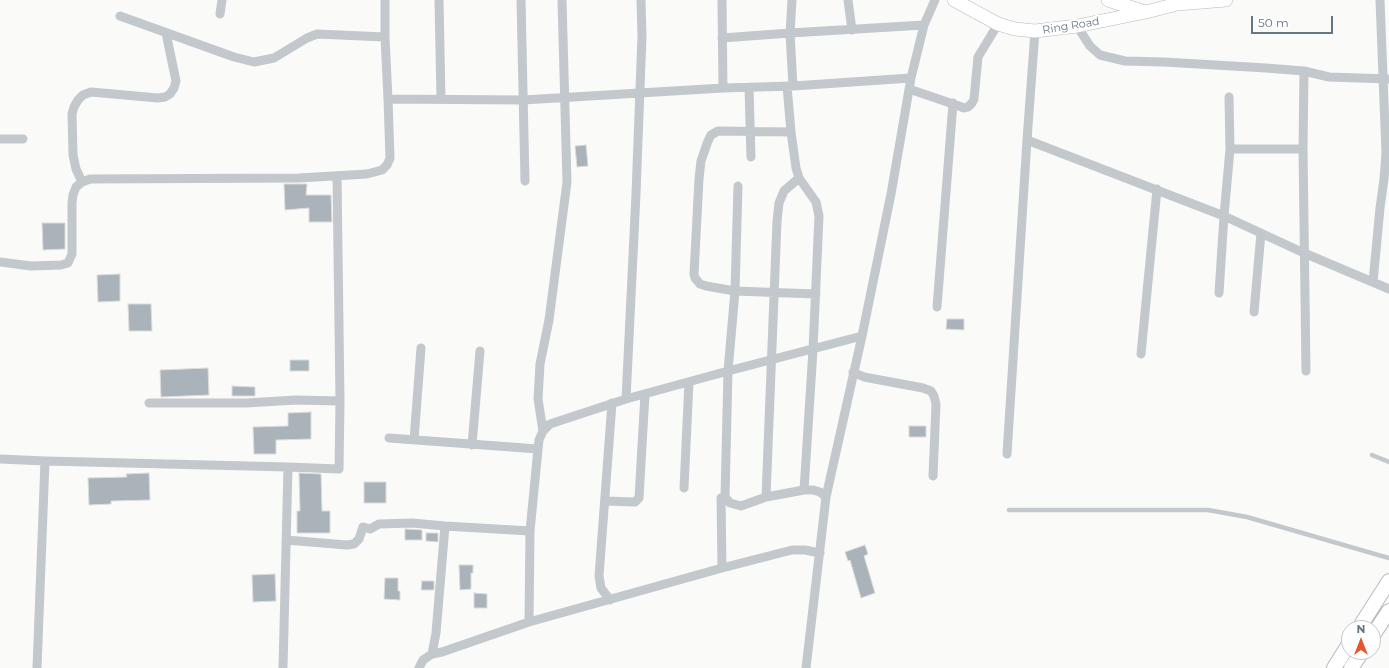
<!DOCTYPE html>
<style>
body{margin:0}
#map{position:relative;width:1389px;height:668px;overflow:hidden;background:#fafaf8;font-family:Montserrat,sans-serif}
canvas{display:block}
.north{position:absolute;left:1341px;top:620px;width:40px;height:40px;box-sizing:border-box;background:#fff;border:1px solid #c1c8cd;border-radius:50%;rotate:0deg;font-size:11px;font-weight:700;line-height:16px;text-align:center;color:#657683}
.north::after{content:'';display:block;margin:auto;width:14px;height:18px;background:#e4572e;clip-path:polygon(50% 0,100% 100%,50% 72%,0 100%)}
.scale{position:absolute;left:1251px;top:16px;width:82px;height:18px;box-sizing:border-box;border:2px solid #657683;border-top:0;padding-left:5px;font-size:12px;line-height:14px;white-space:nowrap;color:#657683;-webkit-text-stroke:3px #fff;paint-order:stroke}
</style>
<div id="map">
<canvas width="1389" height="668"></canvas>
<div class="north">N</div>
<div class="scale">50 m</div>
</div>
<script>
const context = document.querySelector('canvas').getContext('2d');
context.lineJoin = 'round';
function paint(path, color) {
  context.fillStyle = color;
  context.fill(path, 'evenodd');
}
function toPath(rows) {
  const path = new Path2D();
  for (const r of rows) {
    path.moveTo(r[0], r[1]);
    for (let i = 2; i < r.length; i += 2) path.lineTo(r[i], r[i + 1]);
  }
  return path;
}
function strokePath(path, color, width, dash) {
  context.strokeStyle = color;
  context.lineWidth = width;
  context.lineCap = dash ? 'butt' : 'round';
  context.setLineDash(dash || []);
  context.stroke(path);
}
function label(font, color, halo, rows, align = 'center') {
  context.font = font + ' Montserrat,sans-serif';
  context.lineWidth = 4;
  context.setLineDash([]);
  context.textBaseline = 'middle';
  context.strokeStyle = halo;
  context.fillStyle = color;
  for (const [text, x, y, turn = 0] of rows) {
    context.save();
    context.translate(x, y);
    context.rotate((+turn || 0) * Math.PI / 180);
    context.textAlign = isNaN(turn) ? turn : align;
    if (halo) context.strokeText(text, 0, 0);
    context.fillText(text, 0, 0);
    context.restore();
  }
}
const building = toPath([
 [586,145,588,166,577,167,575,146,586,145],
 [284,184,307,184,306,195,331,195,332,222,309,222,309,208,285,210,284,184],
 [42,223,65,223,65,249,43,250,42,223],
 [120,274,120,301,98,302,97,275,120,274],
 [128,304,151,304,152,331,129,331,128,304],
 [947,319,964,319,964,330,946,329,947,319],
 [290,360,309,360,309,371,290,371,290,360],
 [208,368,209,395,161,397,160,370,208,368],
 [232,386,255,387,255,396,232,396,232,386],
 [311,412,311,439,276,440,276,454,254,454,253,427,288,426,288,413,311,412],
 [909,426,926,426,926,437,909,437,909,426],
 [149,473,150,500,111,501,111,504,89,505,88,478,127,477,126,474,149,473],
 [299,473,321,474,322,511,330,511,330,533,297,533,297,511,300,511,299,473],
 [364,482,386,482,386,503,364,503,364,482],
 [405,529,422,530,422,540,405,540,405,529],
 [426,533,438,533,438,542,426,541,426,533],
 [865,545,868,554,864,556,875,593,861,598,850,560,848,561,845,552,865,545],
 [459,565,473,565,473,573,471,573,471,589,460,590,459,565],
 [275,574,276,601,253,602,252,575,275,574],
 [385,578,398,578,398,591,400,591,400,600,384,599,385,578],
 [422,581,434,581,434,590,421,590,422,581],
 [474,593,487,594,487,608,474,608,474,593]
]);
paint(building, '#aab3b9');
strokePath(building, '#dcdcda', 1);
const secondary = toPath([
 [954,0,998,24,1015,29,1035,31,1077,26,1146,12,1177,4,1226,0],
 [1108,0,1145,12]
]);
const primary = toPath([
 [1359,628,1389,581],
 [1373,635,1389,611],
 [1334,668,1349,644],
 [1351,668,1362,652]
]);
strokePath(secondary, '#b3babf', 14);
strokePath(primary, '#b5babe', 16);
strokePath(toPath([
 [1372,455,1389,462],
 [1009,510,1208,510,1247,517,1389,558]
]), '#c3c8cc', 4.5);
strokePath(toPath([
 [385,0,385,37,388,99,523,100,723,88],
 [439,0,441,99],
 [521,0,525,181],
 [722,0,723,88,793,86,911,78],
 [792,0,790,33,793,86],
 [848,0,852,30],
 [220,14,222,0],
 [120,16,234,57,254,62,274,58,307,38,317,34,385,37],
 [1077,26,1090,46,1100,55,1125,61,1164,62,1266,68,1304,71,1329,77,1389,79],
 [1035,31,1027,140,1224,216,1304,253,1389,289],
 [722,38,790,33,924,25],
 [1304,71,1303,149,1306,371],
 [787,86,791,132,718,131,711,135,708,141,701,161,699,179,694,274,695,278,700,284,706,286,735,291,816,294],
 [749,87,751,157],
 [909,89,959,106,964,108,968,107,972,103,974,99,978,57,998,24],
 [791,132,796,168,799,178,816,202,819,216,813,350,804,490],
 [0,139,23,139],
 [1230,149,1303,149],
 [82,182,76,169,73,155,72,114,74,107,78,100,83,95,91,92,158,98,165,97,170,94,174,88,176,81,166,33],
 [738,186,735,291,728,371,725,497,730,503,741,506,766,497,804,490,813,490,820,492,826,497],
 [0,262,31,266,61,265,68,263,72,254,72,203,73,195,76,187,82,182,90,179,299,178,367,174,382,170,387,165,390,158,388,99],
 [1373,282,1380,208,1384,179,1386,153,1380,0],
 [1219,293,1224,216,1230,149,1229,97],
 [937,307,953,103],
 [1254,312,1261,233],
 [1141,354,1157,189],
 [853,372,864,377,923,388,931,391,934,396,936,404,933,476],
 [626,399,636,194,642,36,641,0],
 [149,403,246,403,296,400,340,401],
 [543,431,538,399,540,364,549,320,567,182,562,0],
 [389,438,538,449],
 [414,440,421,348],
 [472,445,480,351],
 [1007,454,1027,140],
 [0,459,45,461,288,467],
 [684,488,689,382],
 [766,497,777,221,779,203,784,191,799,178],
 [721,498,722,568],
 [605,501,635,502,639,498,645,394],
 [286,540,347,545,354,544,359,539,363,527,370,529,379,524,412,523,445,526,530,531],
 [610,600,601,588,599,576,612,403],
 [529,622,530,531,538,449,539,440,543,431,550,424,626,399,728,371,862,336],
 [432,654,436,633,445,526],
 [37,668,45,461],
 [283,668,288,467,339,469,340,401,337,176],
 [419,668,423,660,432,654,442,652,529,622,722,568,792,550,805,550,820,553],
 [806,668,826,497,862,336,891,194,911,78,924,25,935,0]
]), '#c3c8cc', 9);
strokePath(secondary, '#fff', 13);
strokePath(primary, '#fff', 14);
label('11px', '#657683', '#fff', [
 ["Ring Road",1071,26,-9]
]);
</script>
